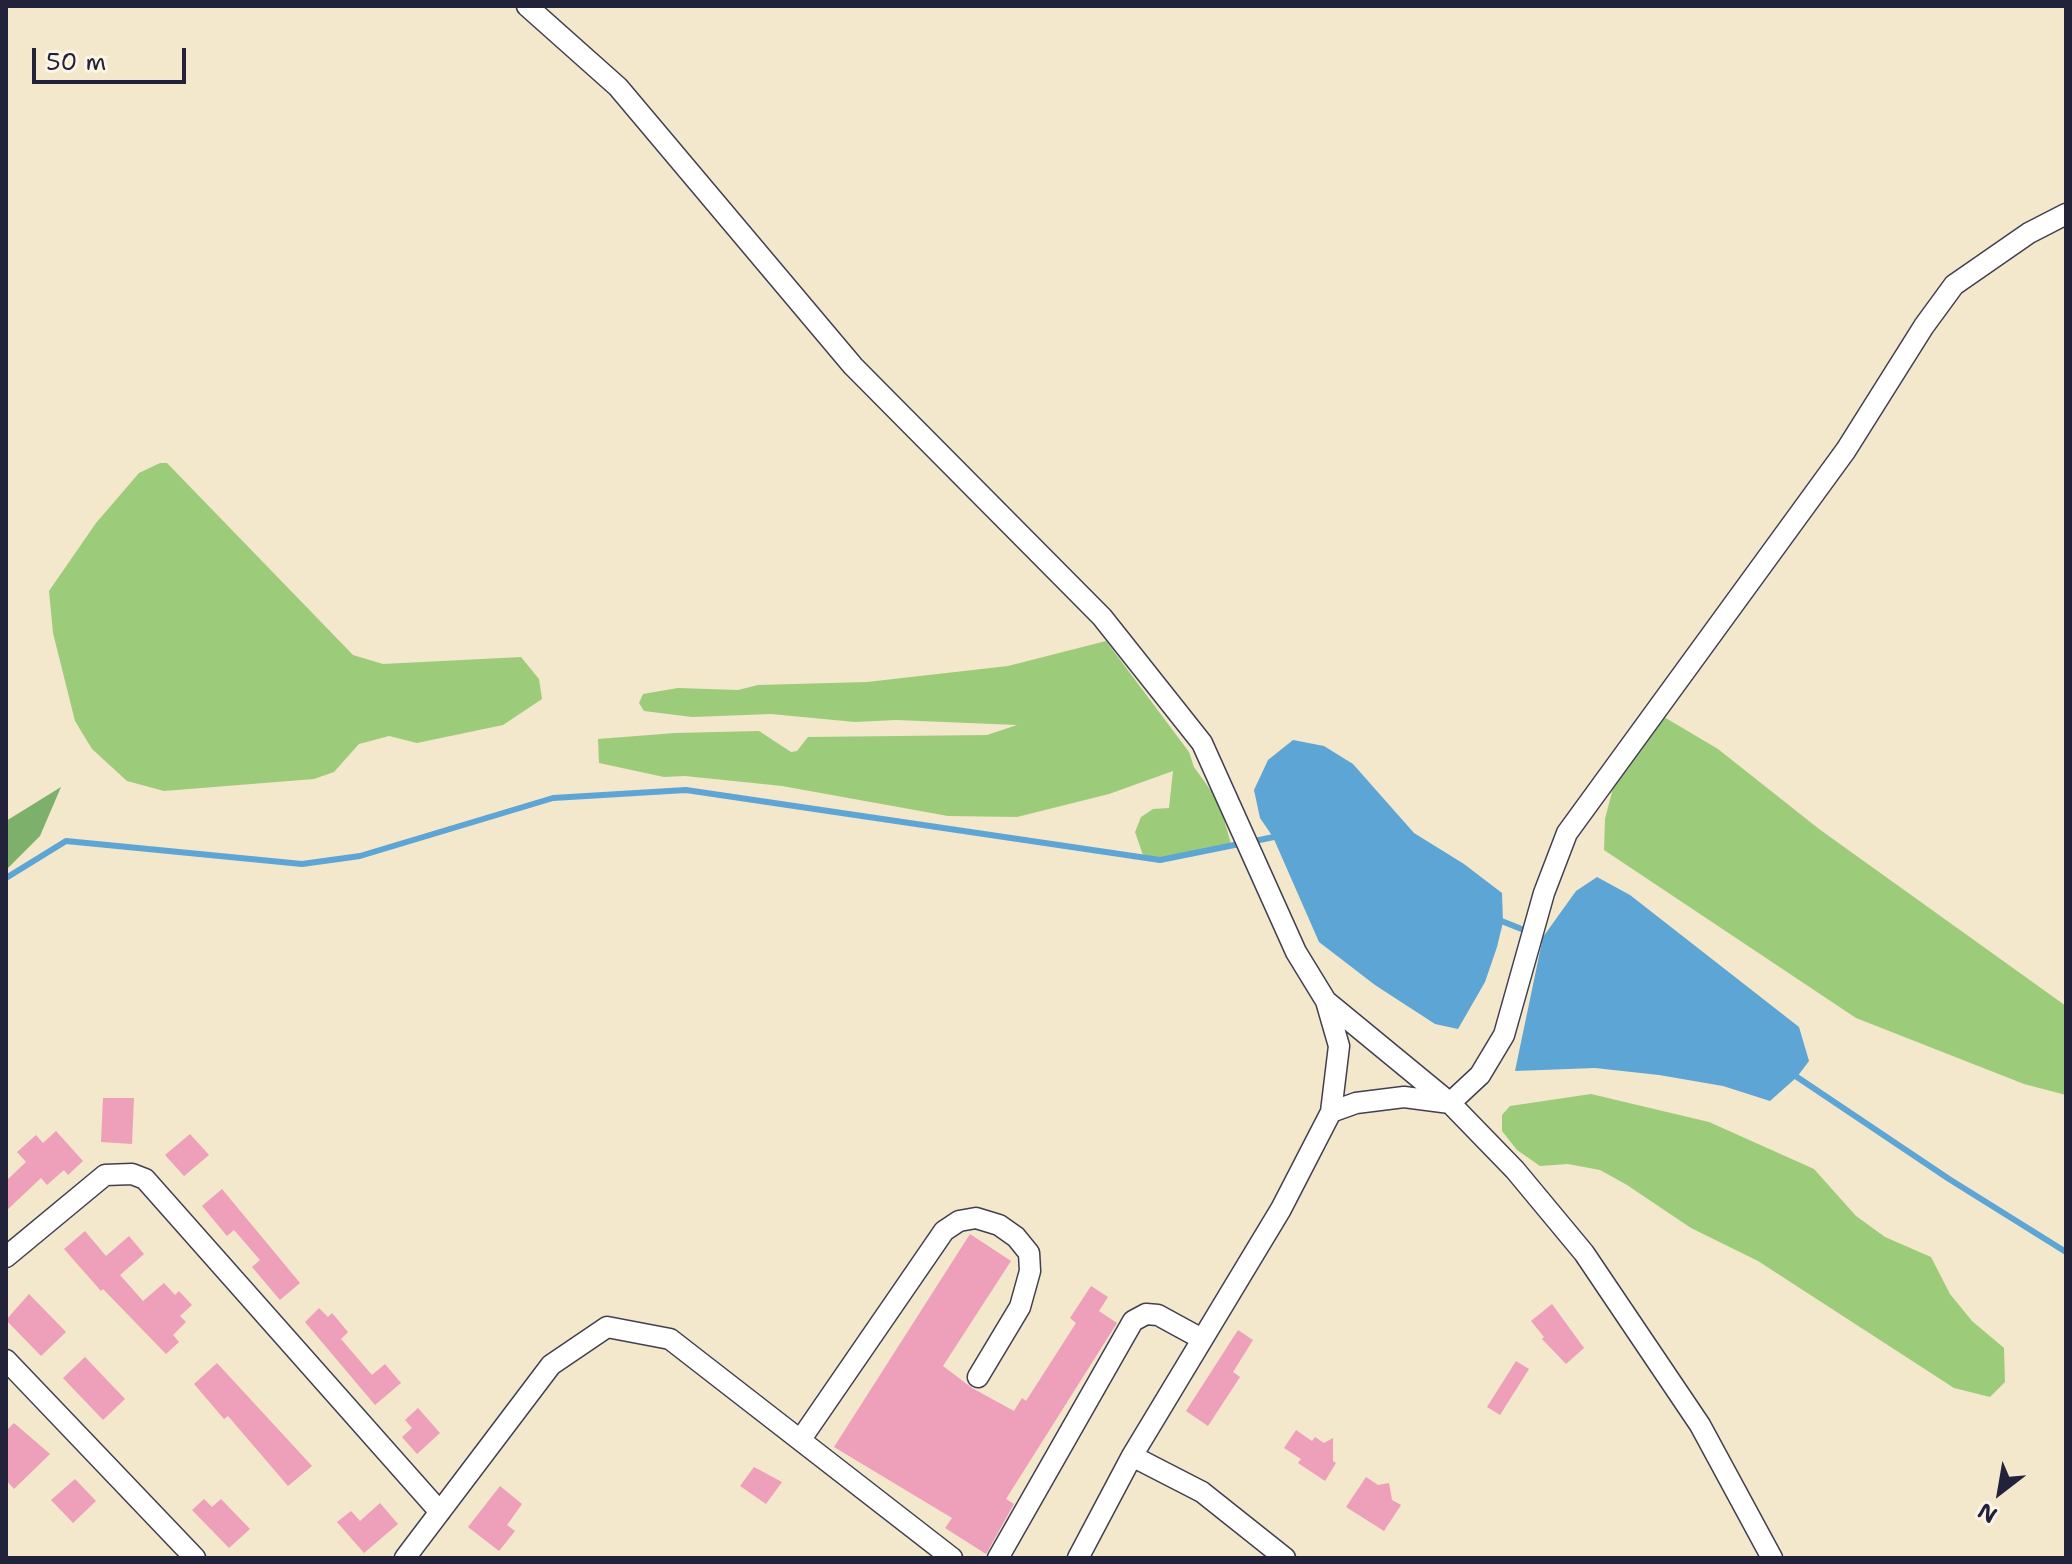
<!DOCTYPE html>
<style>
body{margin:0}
#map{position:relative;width:2072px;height:1564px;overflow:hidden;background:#f3e7cc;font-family:"Shantell Sans",sans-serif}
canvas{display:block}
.frame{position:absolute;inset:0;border:8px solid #22223b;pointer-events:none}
.north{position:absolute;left:1960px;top:1452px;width:80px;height:80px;-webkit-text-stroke:6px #fcf5e5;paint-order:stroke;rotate:211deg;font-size:22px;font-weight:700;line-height:32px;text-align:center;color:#22223b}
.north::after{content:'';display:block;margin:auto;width:28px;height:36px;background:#22223b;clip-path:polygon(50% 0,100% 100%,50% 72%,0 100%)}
.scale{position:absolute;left:32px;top:48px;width:154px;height:36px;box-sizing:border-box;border:4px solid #22223b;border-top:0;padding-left:10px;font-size:24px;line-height:28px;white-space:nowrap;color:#22223b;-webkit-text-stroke:6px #fcf5e5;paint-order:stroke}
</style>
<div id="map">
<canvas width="2072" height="1564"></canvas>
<div class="frame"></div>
<div class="north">N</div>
<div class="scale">50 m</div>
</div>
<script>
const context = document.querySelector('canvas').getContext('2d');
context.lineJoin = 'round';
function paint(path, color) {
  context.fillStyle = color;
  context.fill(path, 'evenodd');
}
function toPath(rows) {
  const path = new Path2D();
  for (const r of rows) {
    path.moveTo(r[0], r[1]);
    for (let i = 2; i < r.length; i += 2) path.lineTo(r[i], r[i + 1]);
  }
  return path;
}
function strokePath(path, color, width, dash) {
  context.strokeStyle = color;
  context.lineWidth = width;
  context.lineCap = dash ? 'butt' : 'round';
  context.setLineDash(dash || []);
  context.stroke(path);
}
paint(toPath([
 [160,463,167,463,353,655,383,664,521,657,539,679,542,699,503,725,417,743,389,736,359,744,334,772,314,779,164,791,127,781,92,749,75,721,53,633,49,591,96,523,139,473],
 [1106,641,1189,752,1194,767,1219,802,1231,844,1190,857,1144,858,1135,832,1141,817,1153,809,1169,808,1173,771,1109,794,1017,817,948,816,782,786,685,776,664,777,599,763,598,739,675,733,759,731,791,752,797,751,808,737,987,735,1017,725,896,720,855,722,771,714,692,717,644,711,639,703,643,694,678,688,738,690,758,685,867,682,1008,666],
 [1664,717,1718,749,1819,829,2066,1006,2066,1095,2024,1084,1856,1018,1604,850,1605,819,1615,780],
 [1591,1094,1709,1122,1814,1169,1856,1216,1885,1237,1931,1257,1950,1294,1972,1321,2004,1348,2005,1382,1990,1397,1954,1388,1758,1261,1691,1228,1627,1185,1600,1170,1568,1164,1540,1166,1517,1150,1502,1131,1502,1115,1510,1106]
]), '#9ccc7a');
paint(toPath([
 [61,787,40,836,6,870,6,821]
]), '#7db06a');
paint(toPath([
 [1293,740,1324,746,1353,764,1414,833,1464,864,1502,893,1503,922,1497,947,1485,982,1458,1029,1435,1024,1375,985,1319,942,1273,837,1260,818,1254,790,1268,760],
 [1597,877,1630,895,1799,1027,1809,1061,1797,1077,1770,1101,1723,1086,1659,1075,1595,1068,1515,1071,1543,937,1576,891]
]), '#5da5d4');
strokePath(toPath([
 [6,878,66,841,302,864,360,856,553,798,686,790,1160,860,1279,836],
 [1499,920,1529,932],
 [1791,1073,1949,1179,2066,1252]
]), '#5da5d4', 6);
paint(toPath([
 [103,1098,134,1098,132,1144,101,1142],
 [56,1131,83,1161,68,1175,64,1170,47,1185,41,1178,6,1211,6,1181,26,1162,17,1152,36,1135,43,1143],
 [190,1134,209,1155,184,1176,165,1155],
 [222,1189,300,1283,280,1300,252,1267,260,1260,234,1230,227,1236,202,1206],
 [85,1231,106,1256,129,1236,144,1254,120,1275,143,1301,164,1283,175,1295,179,1291,192,1305,180,1316,186,1322,173,1335,179,1342,166,1354,103,1289,101,1291,64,1249],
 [970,1234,1011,1261,943,1366,972,1388,1014,1411,1022,1398,1026,1401,1076,1323,1070,1318,1091,1286,1108,1297,1099,1311,1117,1323,1006,1499,1014,1504,986,1554,945,1528,952,1518,834,1447],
 [29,1294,66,1332,41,1356,6,1320],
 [1552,1304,1584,1348,1566,1364,1542,1339,1544,1337,1531,1321],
 [319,1308,328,1317,332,1313,348,1332,341,1339,372,1375,385,1364,401,1383,375,1405,305,1322],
 [1238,1330,1253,1340,1233,1372,1240,1377,1208,1426,1186,1411],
 [85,1357,125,1399,103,1420,63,1378],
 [1516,1361,1529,1369,1500,1415,1487,1407],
 [217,1363,312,1466,288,1486,228,1416,224,1419,194,1384],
 [418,1408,440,1433,417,1454,402,1437,412,1428,405,1420],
 [14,1423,50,1454,14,1489,6,1480,6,1431],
 [1296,1430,1312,1441,1315,1437,1324,1443,1333,1438,1333,1461,1336,1463,1325,1481,1298,1463,1301,1459,1284,1448],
 [754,1467,782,1482,766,1504,740,1486],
 [1366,1477,1378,1485,1389,1483,1392,1500,1401,1505,1384,1531,1346,1507],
 [75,1479,96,1501,73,1523,51,1500],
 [500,1486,522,1504,507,1525,515,1531,499,1551,468,1527],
 [204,1499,212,1507,221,1499,250,1529,229,1548,192,1510],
 [380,1503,398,1524,364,1553,337,1522,351,1511,360,1521]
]), '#ee9fba');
const minor = toPath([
 [527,6,618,87,853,366,1102,617,1202,743,1296,952,1326,1001,1339,1046,1331,1112,1281,1209,1132,1456,1078,1558],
 [1326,1001,1450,1103,1515,1170,1584,1253,1700,1425,1772,1558],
 [1331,1112,1356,1103,1404,1097,1450,1103,1480,1075,1504,1035,1544,893,1567,833,1846,450,1924,326,1954,285,2029,233,2066,214],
 [6,1257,105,1175,132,1174,145,1179,440,1512],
 [6,1360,195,1558],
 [801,1439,944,1231,959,1221,976,1218,999,1225,1016,1237,1029,1253,1030,1271,1020,1307,978,1377],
 [1132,1456,1202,1492,1285,1558],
 [405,1558,551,1365,607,1327,670,1339,952,1558],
 [998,1558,1133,1321,1146,1314,1158,1315,1202,1339]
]);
strokePath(minor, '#414051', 23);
strokePath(minor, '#fff', 20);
</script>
